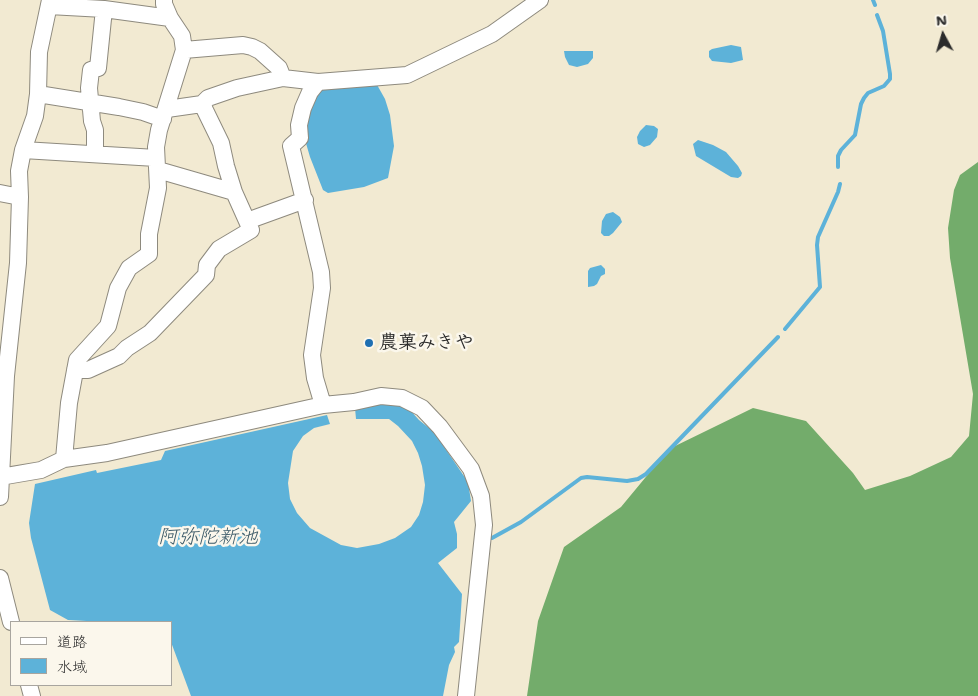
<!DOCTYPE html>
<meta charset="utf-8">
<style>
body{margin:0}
#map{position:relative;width:978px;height:696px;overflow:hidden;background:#f2ead2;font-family:"Shantell Sans","Klee One",sans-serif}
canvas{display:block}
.legend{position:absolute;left:10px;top:621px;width:162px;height:65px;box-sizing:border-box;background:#fbf7ec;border:1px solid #a8a59f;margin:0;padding:6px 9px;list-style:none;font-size:15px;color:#2b2b2b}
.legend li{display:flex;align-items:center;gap:10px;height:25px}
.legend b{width:25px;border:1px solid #a8a59f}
.north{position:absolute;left:918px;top:10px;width:50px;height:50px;-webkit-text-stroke:4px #fbf7ec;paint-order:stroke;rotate:354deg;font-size:14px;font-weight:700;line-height:20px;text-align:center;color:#2b2b2b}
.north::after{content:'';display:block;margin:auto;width:18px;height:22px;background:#2b2b2b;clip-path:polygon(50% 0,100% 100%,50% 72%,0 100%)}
</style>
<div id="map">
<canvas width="978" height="696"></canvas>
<ul class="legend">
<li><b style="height:6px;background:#fff"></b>道路</li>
<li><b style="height:14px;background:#5db2d9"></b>水域</li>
</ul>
<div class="north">N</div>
</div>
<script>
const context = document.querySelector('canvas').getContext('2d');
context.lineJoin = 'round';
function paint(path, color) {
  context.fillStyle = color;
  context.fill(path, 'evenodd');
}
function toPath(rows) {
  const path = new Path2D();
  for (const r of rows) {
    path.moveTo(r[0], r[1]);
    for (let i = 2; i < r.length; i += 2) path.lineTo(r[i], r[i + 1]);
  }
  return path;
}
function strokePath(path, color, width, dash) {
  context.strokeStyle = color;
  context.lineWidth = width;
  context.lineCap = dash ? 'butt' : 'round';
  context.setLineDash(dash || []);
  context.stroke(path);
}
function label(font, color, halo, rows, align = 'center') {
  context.font = font + ' "Shantell Sans","Klee One",sans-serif';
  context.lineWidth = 5;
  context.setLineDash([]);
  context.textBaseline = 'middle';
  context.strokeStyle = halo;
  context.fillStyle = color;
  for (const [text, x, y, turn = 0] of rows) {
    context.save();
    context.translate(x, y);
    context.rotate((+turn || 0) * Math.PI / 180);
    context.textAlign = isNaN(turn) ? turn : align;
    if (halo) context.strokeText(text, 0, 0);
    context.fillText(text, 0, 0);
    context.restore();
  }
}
paint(toPath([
 [978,162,978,696,527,696,538,621,564,547,621,507,669,449,753,408,806,421,853,473,865,490,910,476,951,457,969,436,973,394,950,258,948,228,954,190,960,175]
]), '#73ac6b');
paint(toPath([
 [731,45,741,47,743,60,731,63,712,61,709,57,709,51,712,49],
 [564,51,593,51,593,58,588,64,577,67,569,65,565,57],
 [376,83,385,99,390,115,394,146,388,178,364,187,328,193,323,190,310,157,303,133,305,120,318,90],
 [646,125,654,126,658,129,657,137,650,145,644,147,638,144,637,137,640,131],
 [698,140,713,145,726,152,738,166,742,173,741,176,738,178,731,177,696,156,693,144],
 [613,212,620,217,622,222,613,233,609,236,604,236,601,233,602,221,606,214],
 [601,265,605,269,605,274,601,276,597,284,594,286,588,287,588,271,590,268],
 [382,403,399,405,410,410,419,420,434,432,468,482,471,501,454,522,457,534,457,548,438,563,462,594,459,642,454,647,455,652,449,665,443,696,191,696,171,642,171,622,105,622,68,620,50,610,31,538,29,523,35,484,96,470,97,473,161,460,165,451,327,415,330,424,314,428,303,436,293,451,288,483,290,499,297,513,310,528,341,545,357,548,379,544,395,538,411,527,419,515,423,502,425,485,422,466,418,453,412,441,398,426,389,419,356,419,355,408]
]), '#5db2d9');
strokePath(toPath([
 [873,0,875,5],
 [838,167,838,156,841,150,855,135,861,104,864,98,868,93,884,86,890,79,890,74,883,31,877,15],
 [785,329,820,287,817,245,818,237,838,192,840,184],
 [492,538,521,522,581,478,587,477,627,481,638,479,646,474,778,337]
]), '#5db2d9', 4);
const minor = toPath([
 [49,6,104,9,170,18],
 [184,50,243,45,252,47,260,51,279,68,283,78],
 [318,82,310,92,303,108,299,125,300,138,291,146,321,272,322,288,312,355,315,378,323,405],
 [38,94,119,107,143,112,163,119],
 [167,109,202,104],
 [23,150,156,158],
 [95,153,95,130,92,121,89,88,91,70,98,68,104,9],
 [158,170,234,192],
 [0,193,20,197],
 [247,221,305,200],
 [75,370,88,370,119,356,127,348,150,333,206,275,207,265,219,249,251,230,234,192,226,166,221,143,202,104,208,98,237,88,283,78,318,82,407,75,492,34,540,0],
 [64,459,69,403,77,360,108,326,118,288,129,268,149,254,149,234,158,188,156,147,159,130,184,50,182,36,170,18,164,4,164,0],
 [0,477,41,470,64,459,107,453,323,405,354,402,381,396,402,398,422,408,440,427,471,469,481,496,484,525,466,696],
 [0,497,6,376,18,263,20,197,19,171,23,150,35,116,38,94,39,52,50,0],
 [0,578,11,622],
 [29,685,32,696]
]);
strokePath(minor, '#8e8a7e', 18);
strokePath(minor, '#fff', 16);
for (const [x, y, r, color] of [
 [369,343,5,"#1f6fb2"]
]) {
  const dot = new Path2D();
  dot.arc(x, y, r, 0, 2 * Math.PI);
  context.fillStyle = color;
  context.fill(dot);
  strokePath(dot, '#fbf7ec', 2);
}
label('bold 19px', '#2b2b2b', '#fbf7ec', [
 ["農菓みきや",379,343]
], 'left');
label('italic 20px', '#3c5a68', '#fbf7ec', [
 ["阿弥陀新池",208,538]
]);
</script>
